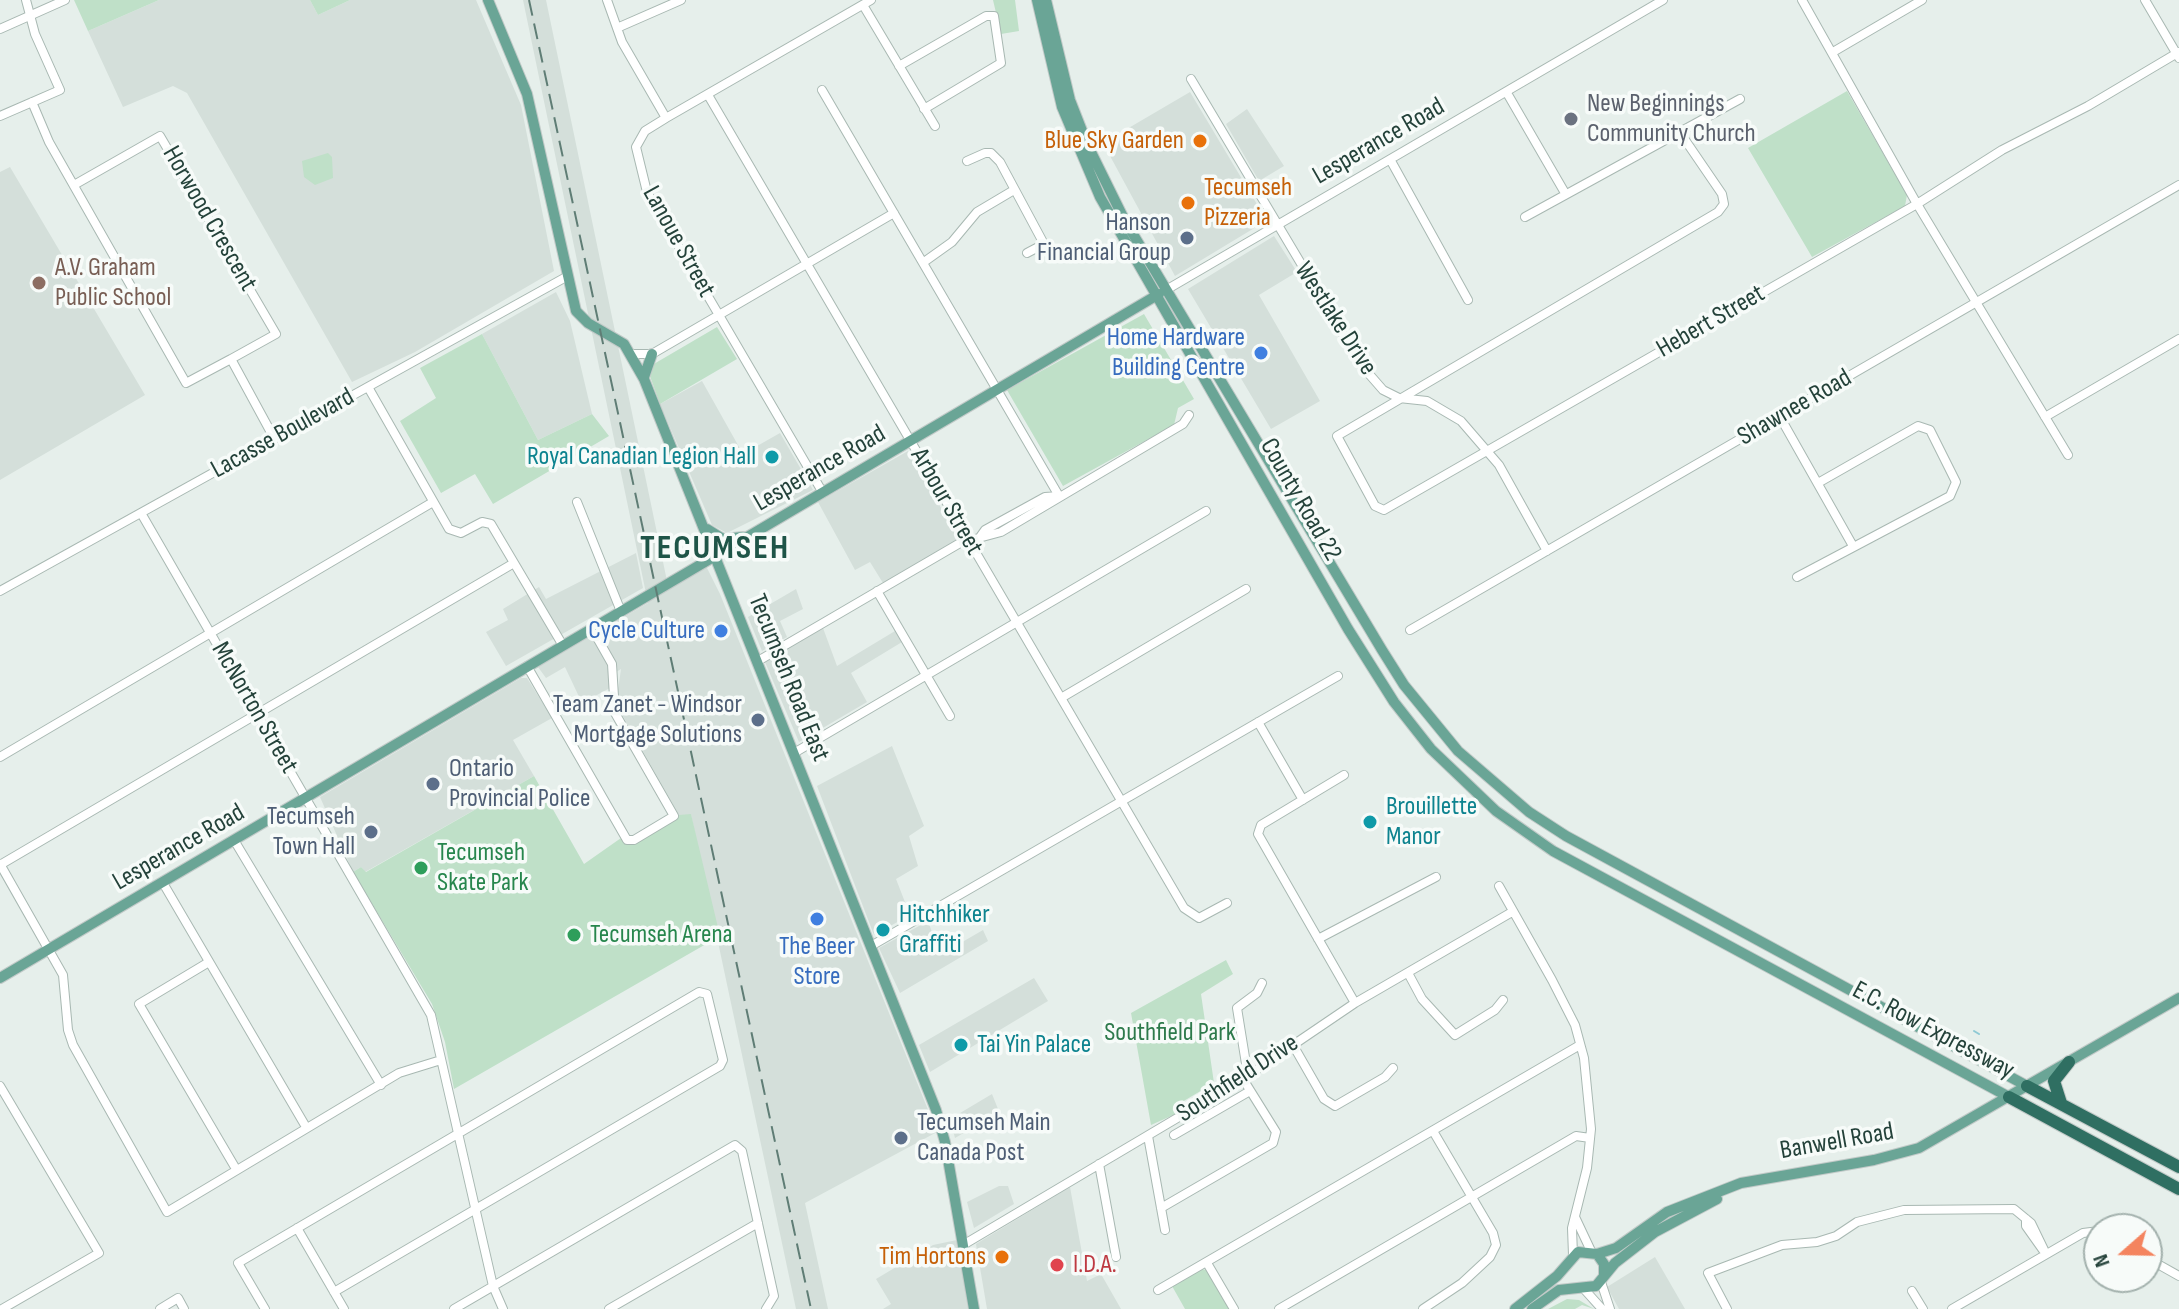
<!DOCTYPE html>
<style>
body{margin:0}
#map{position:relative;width:2179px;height:1309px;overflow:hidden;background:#e6efeb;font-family:"Sofia Sans Condensed",sans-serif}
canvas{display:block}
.north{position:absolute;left:2083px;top:1213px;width:80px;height:80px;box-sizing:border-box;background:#f7fbf9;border:2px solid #a3b1ad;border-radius:50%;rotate:250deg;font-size:22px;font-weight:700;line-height:32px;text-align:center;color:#24423a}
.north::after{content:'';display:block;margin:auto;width:28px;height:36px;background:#f4845f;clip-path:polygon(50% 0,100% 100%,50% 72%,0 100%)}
</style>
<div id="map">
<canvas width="2179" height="1309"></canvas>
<div class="north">N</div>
</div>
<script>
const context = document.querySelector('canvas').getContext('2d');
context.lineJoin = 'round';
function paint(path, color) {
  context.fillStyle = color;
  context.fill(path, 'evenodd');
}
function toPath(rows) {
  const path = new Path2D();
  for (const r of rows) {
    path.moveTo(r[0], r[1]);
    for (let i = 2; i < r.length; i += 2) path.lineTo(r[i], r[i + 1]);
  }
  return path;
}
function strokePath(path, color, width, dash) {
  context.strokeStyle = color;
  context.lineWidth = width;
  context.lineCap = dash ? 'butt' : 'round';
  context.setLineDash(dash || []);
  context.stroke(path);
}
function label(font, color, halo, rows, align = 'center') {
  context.font = font + ' "Sofia Sans Condensed",sans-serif';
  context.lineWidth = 7;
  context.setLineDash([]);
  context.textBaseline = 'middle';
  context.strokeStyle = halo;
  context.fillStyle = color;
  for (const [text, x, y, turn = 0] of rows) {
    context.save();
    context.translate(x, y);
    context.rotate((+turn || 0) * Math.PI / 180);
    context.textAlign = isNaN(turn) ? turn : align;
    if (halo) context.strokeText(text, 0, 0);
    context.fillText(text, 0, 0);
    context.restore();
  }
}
paint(toPath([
 [159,0,310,0,318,15,350,0,476,0,521,105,554,271,415,352,352,382,187,93,173,86,123,107,88,31],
 [523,0,546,0,667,581,704,562,720,594,937,1132,805,1203,828,1309,796,1309,691,815,679,815,616,704,621,669,610,676,610,688,582,703,565,667,546,678,538,667,648,603],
 [1190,92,1264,216,1261,224,1175,276,1103,143],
 [1247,109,1284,166,1259,181,1226,124],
 [10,167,145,395,0,480,0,172],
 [1274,236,1297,272,1259,295,1320,401,1271,429,1188,289],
 [556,292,570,321,592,414,538,440,482,334],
 [702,381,743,454,780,433,813,490,727,533,712,525,660,404],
 [908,451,959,539,883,583,870,562,855,570,818,502],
 [636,553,643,588,506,666,486,632,508,620,503,609,539,587,546,599],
 [796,589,803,609,780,621,787,637,762,651,748,617],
 [823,628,837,666,895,631,902,642,851,673,867,702,799,742,765,662],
 [521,678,527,678,552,718,513,740,534,776,365,872,361,867,353,872,320,797],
 [892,746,924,826,909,836,918,866,896,879,910,915,874,935,817,786],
 [928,921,940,955,983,930,988,941,900,993,879,948],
 [1034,978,1048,1001,930,1072,919,1045],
 [992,1094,998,1109,995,1115,955,1138,950,1119],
 [999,1186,1008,1186,1014,1204,974,1228,967,1202],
 [1070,1187,1087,1281,1101,1274,1121,1309,987,1309,976,1244],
 [957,1240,968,1309,883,1309,891,1304,876,1279,933,1245],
 [1655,1257,1685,1309,1619,1309,1607,1287]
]), '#d4dfda');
paint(toPath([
 [74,0,159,0,88,31],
 [310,0,350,0,318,15],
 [993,0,1015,0,1019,31,1001,34],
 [1847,91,1907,195,1905,206,1812,257,1748,148],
 [328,153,332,157,333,178,315,185,304,177,302,161],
 [1144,314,1194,399,1178,408,1174,425,1063,486,1007,390],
 [717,327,737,359,660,404,647,368],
 [482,334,538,440,592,414,609,436,493,504,475,474,441,493,400,421,436,398,420,368],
 [534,776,584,864,621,838,632,845,679,815,691,814,720,936,454,1089,445,1042,432,1004,353,872,361,867,366,872],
 [1226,960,1233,974,1201,994,1214,1083,1177,1105,1180,1112,1151,1125,1131,1013],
 [1200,1269,1207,1270,1230,1309,1185,1309,1172,1286],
 [1567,1299,1579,1300,1594,1309,1582,1305,1575,1309,1548,1309]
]), '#bfe0c8');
strokePath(toPath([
 [1974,1031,1979,1034]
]), '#8ec9d4', 2);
const minor = toPath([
 [607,0,622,42,666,118],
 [1802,0,1917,204,2068,455],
 [2145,0,2179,58],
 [863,5,935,126],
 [617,28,681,0],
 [0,29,65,0],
 [1833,52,1922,0],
 [899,66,986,16,994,16,1001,63,924,109],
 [1191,79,1362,366,1383,390,1399,398,1427,401,1461,421,1499,465,1547,551],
 [822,90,1059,496],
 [1507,93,1565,193],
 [708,95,1184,908,1199,918,1227,903],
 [32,102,49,142,186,383,231,359,274,438],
 [0,116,60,90,35,34,26,0],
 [1681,134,1722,194,1724,204,1718,212,1337,436,1375,506,1384,510,1917,204,2002,150,2088,106,2179,52],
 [967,161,985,153,991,153,1000,162,1044,244,1027,253],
 [1391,161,1468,300],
 [74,185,160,136,276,334,231,359],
 [1525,217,1740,99],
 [924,262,952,242,977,212,1014,190],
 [1166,290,1663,0],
 [632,354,652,354,894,213],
 [368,387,449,529,461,533,482,522,491,524,562,644],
 [1780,417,1853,546],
 [2045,417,2179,339],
 [823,493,647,192,636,147,645,131,666,118,871,0],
 [577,502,620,609],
 [141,513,431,1015,493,1286,503,1309],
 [980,537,985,530,1045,497,1059,496],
 [1797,577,1950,496,1956,482,1930,430,1918,426,1818,483],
 [0,591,566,277],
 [877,591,950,716],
 [1410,630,2179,185],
 [758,661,960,543,1001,532,1183,424,1189,415],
 [527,666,627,840,634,840,674,816,615,713,612,664,591,627],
 [1061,698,1246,589],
 [1258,722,1303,800],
 [794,753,1206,511],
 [0,757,433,502],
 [1344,775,1261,825,1258,834,1355,1003],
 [234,840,381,1085],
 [0,864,63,975,68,1030,73,1045,167,1212,399,1073,441,1060],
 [0,865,514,563],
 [163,883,306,1127],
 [1499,886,1552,980,1575,1025,1584,1058,1591,1129,1587,1168,1572,1228,1573,1255],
 [1318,939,1436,877],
 [871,946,1338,676],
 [209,962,139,1004,236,1169],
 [1408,973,1422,999,1455,1035,1495,1010,1503,1000],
 [1293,1045,1324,1099,1335,1106,1385,1077,1393,1068],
 [1248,1076,1237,1008,1257,993,1262,983],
 [0,1086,99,1253,2,1309],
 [1174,1135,1250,1091],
 [1148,1136,1165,1230],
 [1099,1164,1116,1257],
 [1161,1208,1273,1143,1276,1132,1243,1079],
 [1575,1217,1591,1251],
 [2026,1219,2026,1226,2043,1250],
 [297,1228,344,1309],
 [963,1245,1243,1079,1355,1003,1512,912],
 [2147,1258,2179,1276],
 [1207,1263,1234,1309],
 [1601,1282,1610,1309],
 [1584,1289,1602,1309],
 [1158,1290,1580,1045],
 [1912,1291,1923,1309],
 [160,1309,178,1298,184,1309],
 [265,1309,238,1263,699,992,707,994,723,1060,720,1066,334,1292],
 [454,1309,735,1145,742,1151,774,1296,766,1309],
 [609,1309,758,1223],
 [1279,1309,1576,1136,1590,1138],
 [1423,1309,1462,1283,1490,1257,1496,1245,1493,1233,1433,1131],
 [1727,1309,1708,1273,1782,1245,1817,1242,1836,1236,1857,1222,1904,1210,2014,1209,2031,1223,2046,1254],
 [1952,1309,2083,1233,2099,1231]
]);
const major = toPath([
 [488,0,527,94,576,311,588,323,624,344,644,379,936,1110,945,1142,974,1309],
 [1037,0,1062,107,1100,197,1348,629,1394,702,1431,749,1496,811,1553,851,2009,1097],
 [1046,0,1070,100,1088,146,1124,219,1382,650,1404,685,1458,751,1529,812,1566,836,2027,1086],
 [644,377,652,354],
 [707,529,723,539,743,537],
 [0,978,1159,294],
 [1597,1254,1616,1248,1667,1212,1741,1183,1874,1160,1919,1148,2179,998],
 [1515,1309,1557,1276,1578,1252,1597,1254,1604,1264,1604,1275],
 [1532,1309,1559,1290,1596,1286,1615,1263,1655,1232,1717,1199]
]);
const highway = toPath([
 [2027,1086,2179,1167],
 [2009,1097,2179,1189],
 [2061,1103,2054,1081,2069,1062]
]);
strokePath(minor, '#a8b8b2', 10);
strokePath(major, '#c2cac8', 12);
strokePath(highway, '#c2cac8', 14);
strokePath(minor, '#fff', 8);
strokePath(major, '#6aa596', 10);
strokePath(highway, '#2f6f62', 12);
strokePath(toPath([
 [529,0,811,1309]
]), '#5f7d75', 2, [16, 8]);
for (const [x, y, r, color] of [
 [1571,119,8,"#6b7280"],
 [1200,141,8,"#e8710a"],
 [1188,203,8,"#e8710a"],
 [1187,238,8,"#5c6f8a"],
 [39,283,8,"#8d6e63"],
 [1261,353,8,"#3f7fe0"],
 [772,457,8,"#0f9aa8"],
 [721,631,8,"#3f7fe0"],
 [758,720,8,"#5c6f8a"],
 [433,784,8,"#5c6f8a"],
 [1370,822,8,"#0f9aa8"],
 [371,832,8,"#5c6f8a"],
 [421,868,8,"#2e9e5b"],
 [817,919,8,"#3f7fe0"],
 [883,930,8,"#0f9aa8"],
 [574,935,8,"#2e9e5b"],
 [961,1045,8,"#0f9aa8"],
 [901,1138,8,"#5c6f8a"],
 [1002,1257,8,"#e8710a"],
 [1057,1265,8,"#e0444e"]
]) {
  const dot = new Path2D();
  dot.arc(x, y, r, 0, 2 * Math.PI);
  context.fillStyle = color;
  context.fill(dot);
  strokePath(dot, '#f7fbf9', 3);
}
label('26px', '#5b616d', '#f7fbf9', [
 ["New Beginnings",1587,104],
 ["Community Church",1587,134]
], 'left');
label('26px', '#c56008', '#f7fbf9', [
 ["Blue Sky Garden",1184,141],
 ["Tecumseh",1204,188,"left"],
 ["Pizzeria",1204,218,"left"],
 ["Tim Hortons",986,1257]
], 'right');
label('26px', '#24423a', '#f7fbf9', [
 ["Lesperance Road",1379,142,-30],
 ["Horwood Crescent",209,219,60],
 ["Lanoue Street",678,242,61],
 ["Westlake Drive",1335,319,57],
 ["Hebert Street",1711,322,-30],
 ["Shawnee Road",1795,408,-30],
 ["Lacasse Boulevard",283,434,-29],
 ["Lesperance Road",820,469,-30],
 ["County Road 22",1300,500,60],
 ["Arbour Street",946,502,60],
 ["Tecumseh Road East",788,678,68],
 ["McNorton Street",254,708,60],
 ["Lesperance Road",179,848,-30],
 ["E.C. Row Expressway",1933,1031,28],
 ["Southfield Drive",1238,1079,-33],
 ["Banwell Road",1837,1142,-10]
]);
label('26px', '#4e5e75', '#f7fbf9', [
 ["Hanson",1171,223],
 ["Financial Group",1171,253],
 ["Team Zanet - Windsor",742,705],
 ["Mortgage Solutions",742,735],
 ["Ontario",449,769,"left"],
 ["Provincial Police",449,799,"left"],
 ["Tecumseh",355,817],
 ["Town Hall",355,847],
 ["Tecumseh Main",917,1123,"left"],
 ["Canada Post",917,1153,"left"]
], 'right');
label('26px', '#785e54', '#f7fbf9', [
 ["A.V. Graham",55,268],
 ["Public School",55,298]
], 'left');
label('26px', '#366cbe', '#f7fbf9', [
 ["Home Hardware",1245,338],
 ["Building Centre",1245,368],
 ["Cycle Culture",705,631],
 ["The Beer",817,947,"center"],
 ["Store",817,977,"center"]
], 'right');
label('26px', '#0d838f', '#f7fbf9', [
 ["Royal Canadian Legion Hall",756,457,"right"],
 ["Brouillette",1386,807],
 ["Manor",1386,837],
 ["Hitchhiker",899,915],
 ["Graffiti",899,945],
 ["Tai Yin Palace",977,1045]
], 'left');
label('26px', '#27864d', '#f7fbf9', [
 ["Tecumseh",437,853],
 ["Skate Park",437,883],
 ["Tecumseh Arena",590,935]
], 'left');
label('26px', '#2d7a4b', '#f7fbf9', [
 ["Southfield Park",1170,1033]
]);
label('26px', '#be3a42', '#f7fbf9', [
 ["I.D.A.",1073,1265]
], 'left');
context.letterSpacing = '2px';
label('bold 34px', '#1f5548', '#f7fbf9', [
 ["TECUMSEH",715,549]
]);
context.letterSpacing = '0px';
</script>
